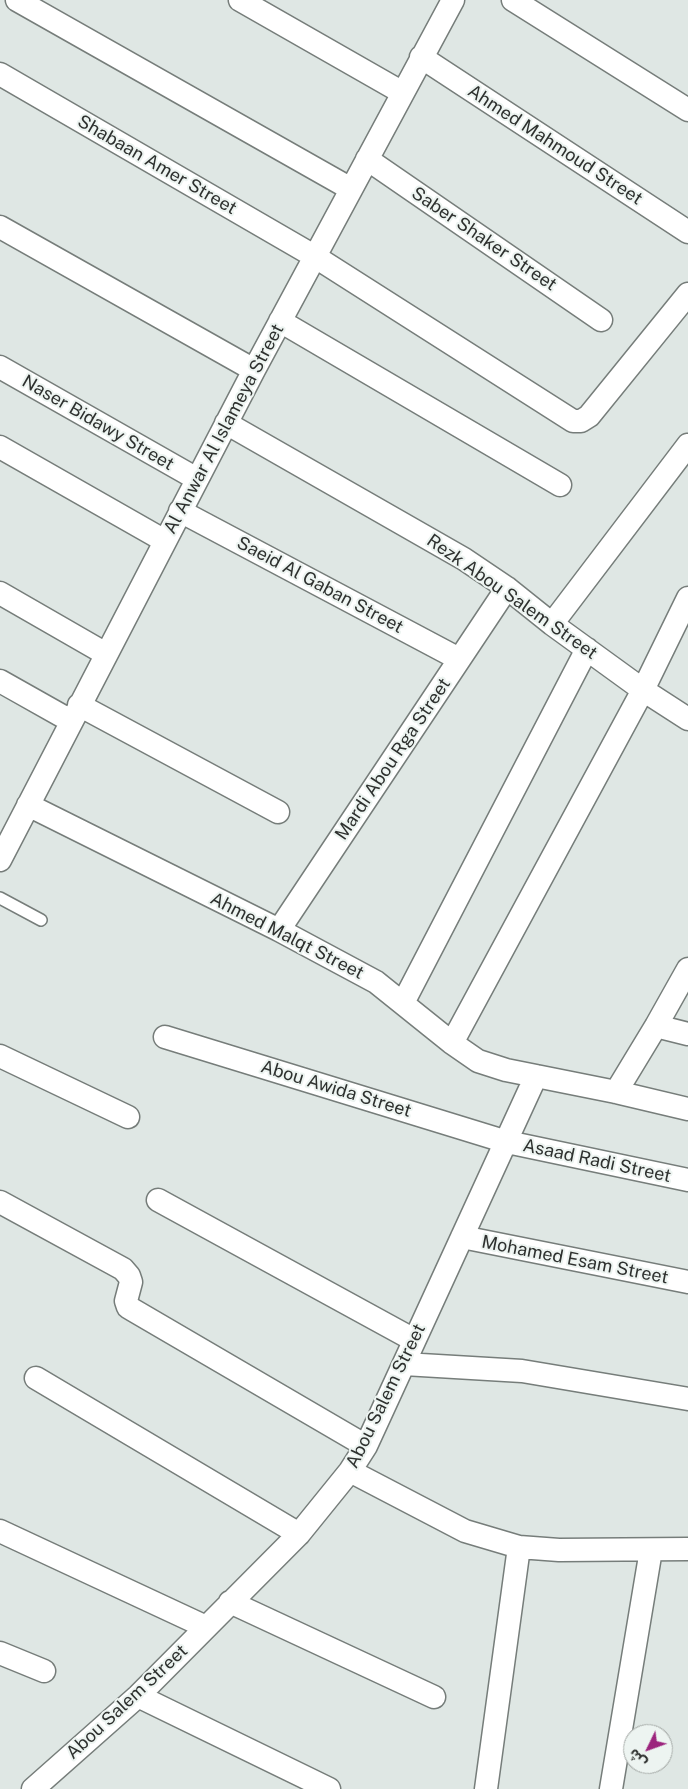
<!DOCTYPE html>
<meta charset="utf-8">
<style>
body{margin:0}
#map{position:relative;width:688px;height:1789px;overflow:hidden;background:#dfe7e4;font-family:"Public Sans","Noto Sans Arabic",sans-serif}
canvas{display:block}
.north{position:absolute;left:623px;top:1724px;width:50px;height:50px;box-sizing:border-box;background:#edf4f1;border:1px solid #a1a6a3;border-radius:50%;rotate:228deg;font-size:14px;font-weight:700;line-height:20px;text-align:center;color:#2e312f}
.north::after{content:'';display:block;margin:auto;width:18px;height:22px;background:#9c247d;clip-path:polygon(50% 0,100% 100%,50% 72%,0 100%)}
</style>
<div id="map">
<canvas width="688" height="1789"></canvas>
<div class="north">ش</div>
</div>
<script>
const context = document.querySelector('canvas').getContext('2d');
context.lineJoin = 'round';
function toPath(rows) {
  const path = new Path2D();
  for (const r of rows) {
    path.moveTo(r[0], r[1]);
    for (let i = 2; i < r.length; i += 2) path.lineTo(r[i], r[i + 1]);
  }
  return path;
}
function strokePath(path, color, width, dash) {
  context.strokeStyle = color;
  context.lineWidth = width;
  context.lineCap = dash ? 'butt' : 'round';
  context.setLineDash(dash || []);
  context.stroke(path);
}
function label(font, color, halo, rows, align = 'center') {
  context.font = font + ' "Public Sans",sans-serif';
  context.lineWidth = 4;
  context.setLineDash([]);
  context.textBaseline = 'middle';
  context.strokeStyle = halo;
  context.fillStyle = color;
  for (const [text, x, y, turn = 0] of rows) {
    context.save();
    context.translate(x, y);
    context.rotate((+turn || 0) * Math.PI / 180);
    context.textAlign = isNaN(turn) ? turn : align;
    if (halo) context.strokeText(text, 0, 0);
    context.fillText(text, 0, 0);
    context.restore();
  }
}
const lane = toPath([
 [0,898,41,920]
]);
const street = toPath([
 [17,0,351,189],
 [240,0,403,93],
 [513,0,688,110],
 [421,57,688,232],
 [0,74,314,256,573,421,581,421,589,416,688,294],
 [367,159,601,320],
 [0,227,254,370],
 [280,321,560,485],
 [0,367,197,479],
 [226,423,464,559,507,588,552,624,643,690,688,719],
 [0,447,165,541],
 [180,511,459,659],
 [0,593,106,654],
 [552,624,688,445],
 [0,681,71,721],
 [79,705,278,812],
 [28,805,279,930,376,982,452,1043,478,1061,506,1070,616,1092,688,1109],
 [0,860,254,370,453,0],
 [279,930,507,588],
 [403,1003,587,649],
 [656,1026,688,1034],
 [165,1037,507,1142,688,1180],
 [452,1043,643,690,688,598],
 [0,1056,128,1117],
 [616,1092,656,1026,688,969],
 [158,1200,414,1340],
 [0,1202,123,1269,129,1276,131,1282,126,1301,128,1307,133,1310,366,1446],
 [462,1237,688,1282],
 [404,1364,522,1371,688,1399],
 [36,1378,299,1534],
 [350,1471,465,1531,519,1547,559,1550,688,1549],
 [0,1531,206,1627],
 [230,1602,434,1697],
 [0,1653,44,1671],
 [138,1696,329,1789],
 [33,1789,138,1696,299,1534,350,1471,366,1446,536,1076],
 [486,1789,519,1547],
 [611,1789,651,1550]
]);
strokePath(lane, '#767d7a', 14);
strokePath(street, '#767d7a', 25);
strokePath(lane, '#fff', 11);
strokePath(street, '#fff', 22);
label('18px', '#2e312f', '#edf4f1', [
 ["Ahmed Mahmoud Street",555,145,33],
 ["Shabaan Amer Street",157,165,30],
 ["Saber Shaker Street",484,239,34],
 ["Naser Bidawy Street",98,423,30],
 ["Al Anwar Al Islameya Street",224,429,-62],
 ["Saeid Al Gaban Street",320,585,28],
 ["Rezk Abou Salem Street",512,597,35],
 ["Mardi Abou Rga Street",393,759,-56],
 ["Ahmed Malqt Street",287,936,27],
 ["Abou Awida Street",336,1089,17],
 ["Asaad Radi Street",597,1161,12],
 ["Mohamed Esam Street",575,1260,11],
 ["Abou Salem Street",386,1396,-64],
 ["Abou Salem Street",127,1702,-43]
]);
</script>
